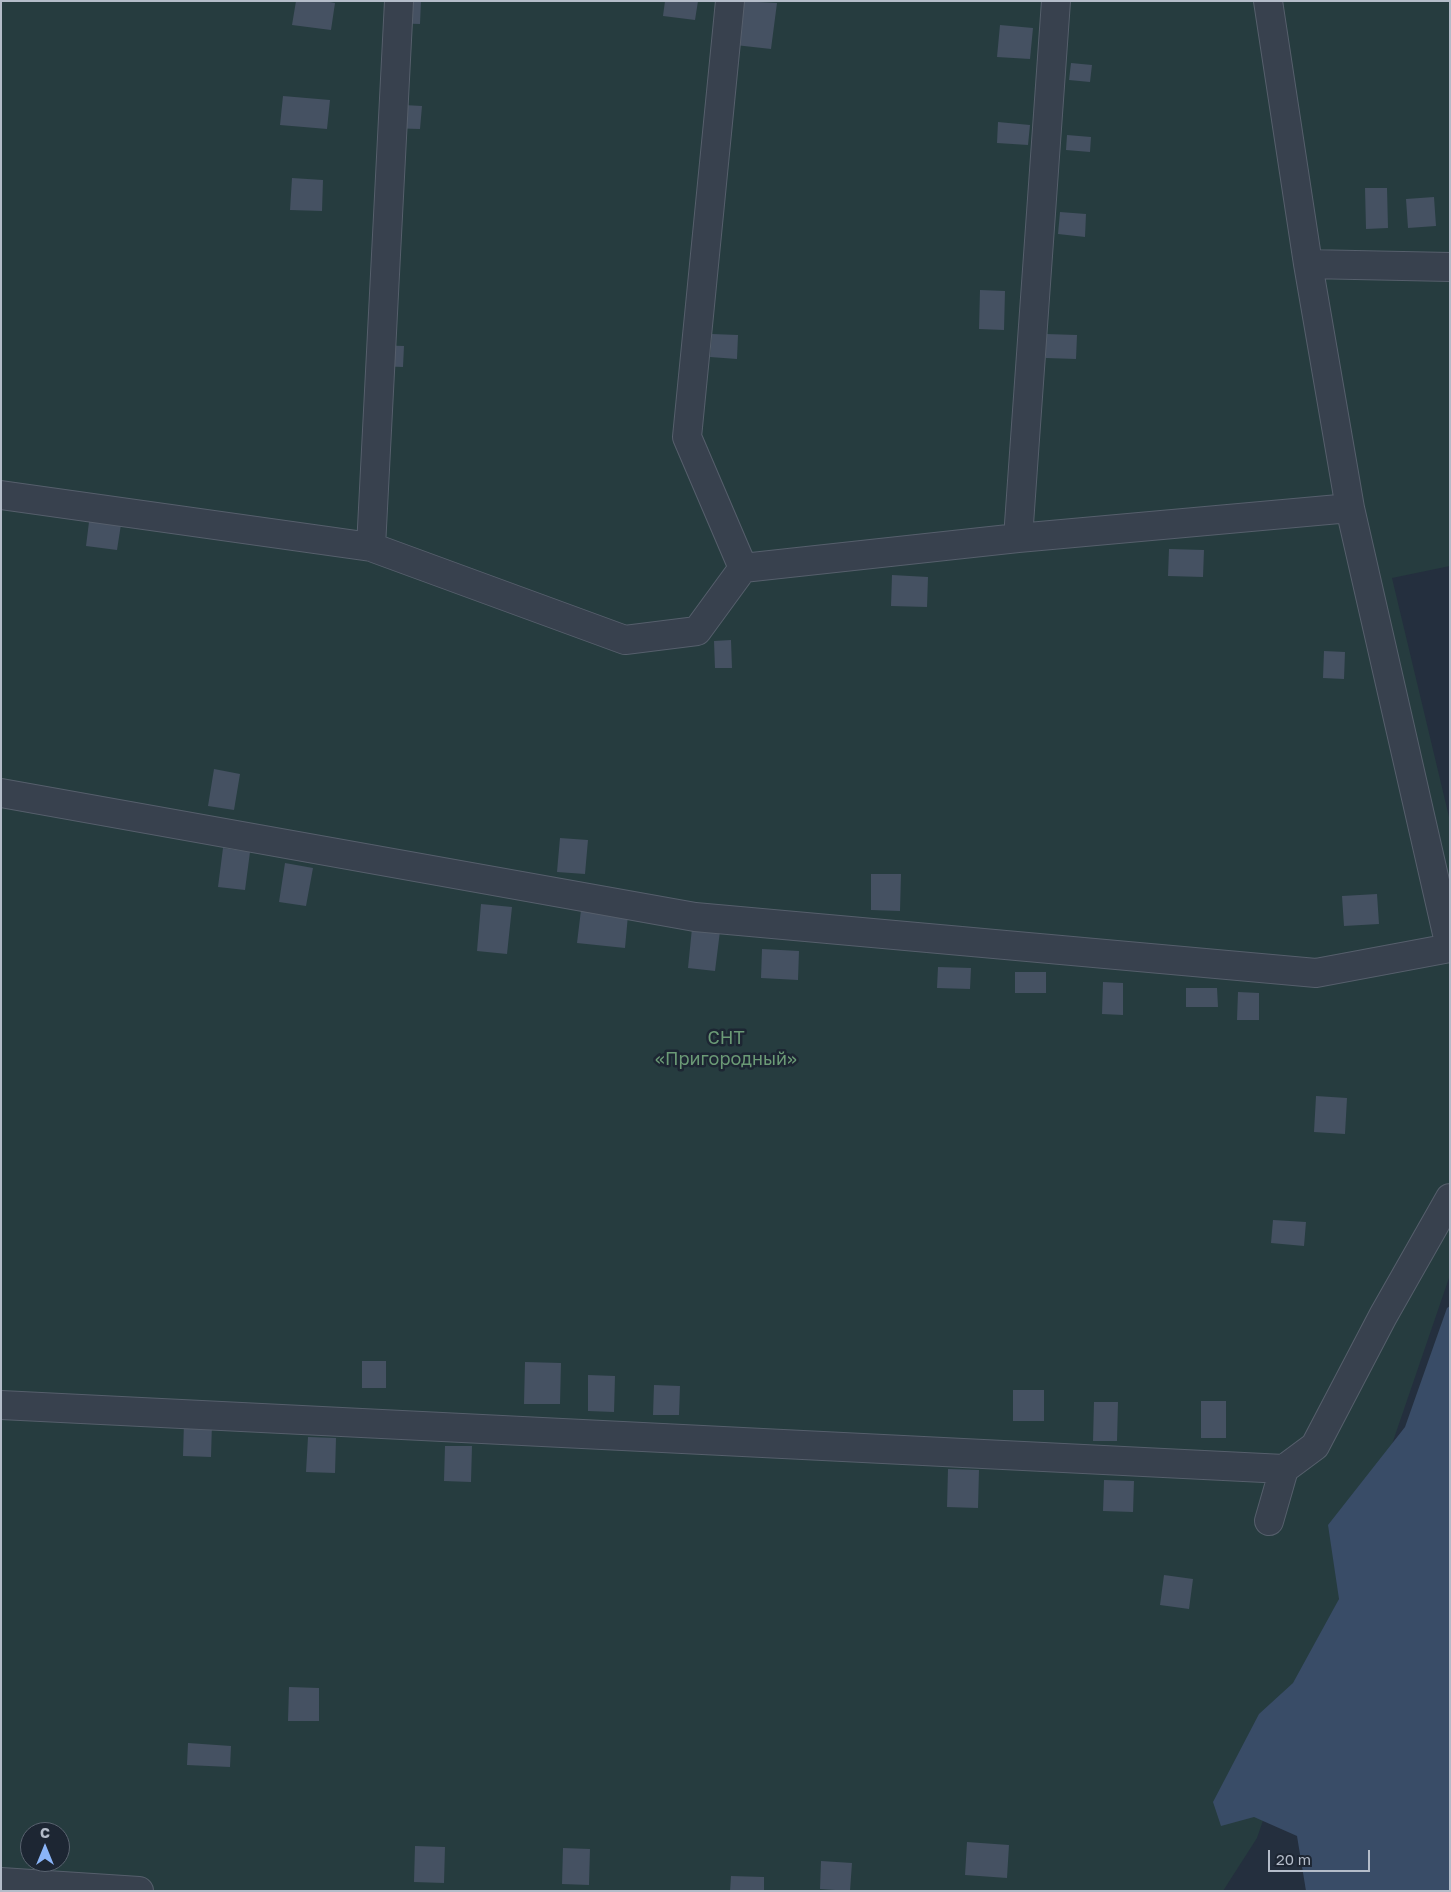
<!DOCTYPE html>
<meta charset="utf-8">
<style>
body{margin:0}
#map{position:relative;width:1451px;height:1892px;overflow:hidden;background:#242f3e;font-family:"Golos Text",sans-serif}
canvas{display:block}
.frame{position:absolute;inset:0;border:2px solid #b4bcc9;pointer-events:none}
.north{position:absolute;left:20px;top:1822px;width:50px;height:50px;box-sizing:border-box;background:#1d2633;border:1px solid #59626f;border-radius:50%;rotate:0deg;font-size:14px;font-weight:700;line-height:20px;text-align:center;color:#b4bcc9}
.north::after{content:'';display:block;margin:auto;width:18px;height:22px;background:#8ab4f8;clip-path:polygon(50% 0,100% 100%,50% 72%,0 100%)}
.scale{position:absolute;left:1268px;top:1850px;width:102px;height:22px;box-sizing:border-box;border:2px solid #b4bcc9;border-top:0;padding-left:6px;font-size:15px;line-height:18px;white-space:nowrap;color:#b4bcc9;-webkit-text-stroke:4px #1d2633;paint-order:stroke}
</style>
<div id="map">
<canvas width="1451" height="1892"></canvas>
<div class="frame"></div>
<div class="north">С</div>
<div class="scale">20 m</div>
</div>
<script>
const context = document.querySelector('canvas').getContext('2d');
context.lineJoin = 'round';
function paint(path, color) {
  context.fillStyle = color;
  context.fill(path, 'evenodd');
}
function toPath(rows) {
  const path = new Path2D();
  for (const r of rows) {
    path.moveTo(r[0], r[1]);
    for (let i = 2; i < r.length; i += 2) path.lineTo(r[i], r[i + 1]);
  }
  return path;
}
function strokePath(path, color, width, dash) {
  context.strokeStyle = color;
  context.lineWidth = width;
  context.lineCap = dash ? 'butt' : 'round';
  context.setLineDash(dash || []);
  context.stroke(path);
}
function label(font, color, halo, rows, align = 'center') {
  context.font = font + ' "Golos Text",sans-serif';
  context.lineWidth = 5;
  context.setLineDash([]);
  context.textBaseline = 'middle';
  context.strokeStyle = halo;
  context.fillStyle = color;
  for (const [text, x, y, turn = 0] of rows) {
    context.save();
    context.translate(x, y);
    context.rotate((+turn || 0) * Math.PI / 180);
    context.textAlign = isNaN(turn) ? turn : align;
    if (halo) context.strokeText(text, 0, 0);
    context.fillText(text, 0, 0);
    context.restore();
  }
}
paint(toPath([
 [1,1,1450,1,1450,566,1392,578,1450,821,1450,1275,1257,1838,1223,1891,1,1891],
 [30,1832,60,1832,60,1862,30,1862]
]), '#263c3f');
paint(toPath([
 [1450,1306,1450,1891,1306,1891,1297,1836,1254,1817,1221,1826,1213,1802,1259,1714,1293,1683,1339,1599,1328,1525,1405,1427,1447,1308]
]), '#394c67');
paint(toPath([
 [296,1,324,1,335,3,331,30,292,25],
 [388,1,421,1,420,24,388,23],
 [665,1,698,1,695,20,663,16],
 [740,1,777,3,771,49,735,45],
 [1000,25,1033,28,1030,59,997,57],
 [1071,63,1092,65,1090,82,1069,80],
 [283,96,330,100,327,129,280,125],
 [386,104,422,106,420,129,385,128],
 [998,122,1030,125,1028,145,997,143],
 [1067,135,1091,137,1090,152,1066,150],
 [292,178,323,180,322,211,290,210],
 [1365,188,1387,188,1388,228,1366,229],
 [1434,197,1436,226,1408,228,1406,199],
 [1060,212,1086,214,1085,237,1058,234],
 [980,290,1005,291,1004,330,979,329],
 [712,334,738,335,737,359,710,357],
 [1046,334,1077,335,1076,359,1046,358],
 [374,345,404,346,403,367,373,366],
 [90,514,122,518,117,550,86,546],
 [1169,549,1204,550,1203,577,1168,576],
 [892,575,928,577,927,607,891,606],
 [731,640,732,668,715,668,714,641],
 [1324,651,1345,652,1344,679,1323,678],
 [214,769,240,774,234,810,208,806],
 [560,838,588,840,585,874,557,872],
 [223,848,250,852,245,890,218,887],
 [285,863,313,868,306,906,279,902],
 [871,874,901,874,900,911,871,910],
 [1377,894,1379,924,1344,926,1342,896],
 [481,904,512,907,507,954,477,951],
 [581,910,628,915,625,948,577,943],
 [692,928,720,931,715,971,688,968],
 [762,949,799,951,798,980,761,978],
 [938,967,971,968,970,989,937,988],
 [1015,972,1046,972,1046,993,1015,993],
 [1103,982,1123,983,1123,1015,1102,1014],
 [1186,988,1217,988,1218,1007,1186,1007],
 [1238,992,1259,993,1259,1020,1237,1020],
 [1316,1096,1347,1098,1345,1134,1314,1132],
 [1273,1220,1306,1222,1304,1246,1271,1243],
 [362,1361,386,1361,386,1388,362,1388],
 [525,1362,561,1363,560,1404,524,1404],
 [588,1375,615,1376,614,1412,588,1411],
 [654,1385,680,1386,679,1415,653,1415],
 [1013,1390,1044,1390,1044,1421,1013,1421],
 [1201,1401,1226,1401,1226,1438,1201,1438],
 [1094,1402,1118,1402,1117,1441,1093,1441],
 [184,1422,212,1423,211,1457,183,1456],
 [308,1437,336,1438,335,1473,306,1472],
 [445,1446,472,1446,471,1482,444,1481],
 [948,1469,979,1470,978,1508,947,1507],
 [1104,1480,1134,1481,1133,1512,1103,1511],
 [1164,1575,1193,1579,1189,1609,1160,1605],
 [289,1687,319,1688,319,1721,288,1721],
 [188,1743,231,1746,230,1767,187,1765],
 [967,1842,1009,1845,1007,1878,965,1875],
 [415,1846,445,1847,444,1883,414,1882],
 [563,1848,590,1849,589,1885,562,1884],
 [821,1861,852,1863,850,1891,820,1889],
 [731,1876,764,1877,764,1891,730,1891]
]), '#455162');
const minor = toPath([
 [730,1,687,437,743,568],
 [1268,1,1308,264,1350,508,1450,947],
 [1308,264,1450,267],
 [1,495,371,547,625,640,697,631,743,568,1018,538,1350,508],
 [1018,538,1056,1],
 [371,547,399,1],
 [1,793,695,917,1316,973,1450,948],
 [1,1405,1284,1469],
 [1269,1521,1284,1469,1315,1446,1383,1316,1450,1198],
 [1,1882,139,1891]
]);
strokePath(minor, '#565f6c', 30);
strokePath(minor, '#38414e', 28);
label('18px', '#6b9a76', '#1d2633', [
 ["СНТ",726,1038],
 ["«Пригородный»",726,1059]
]);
</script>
